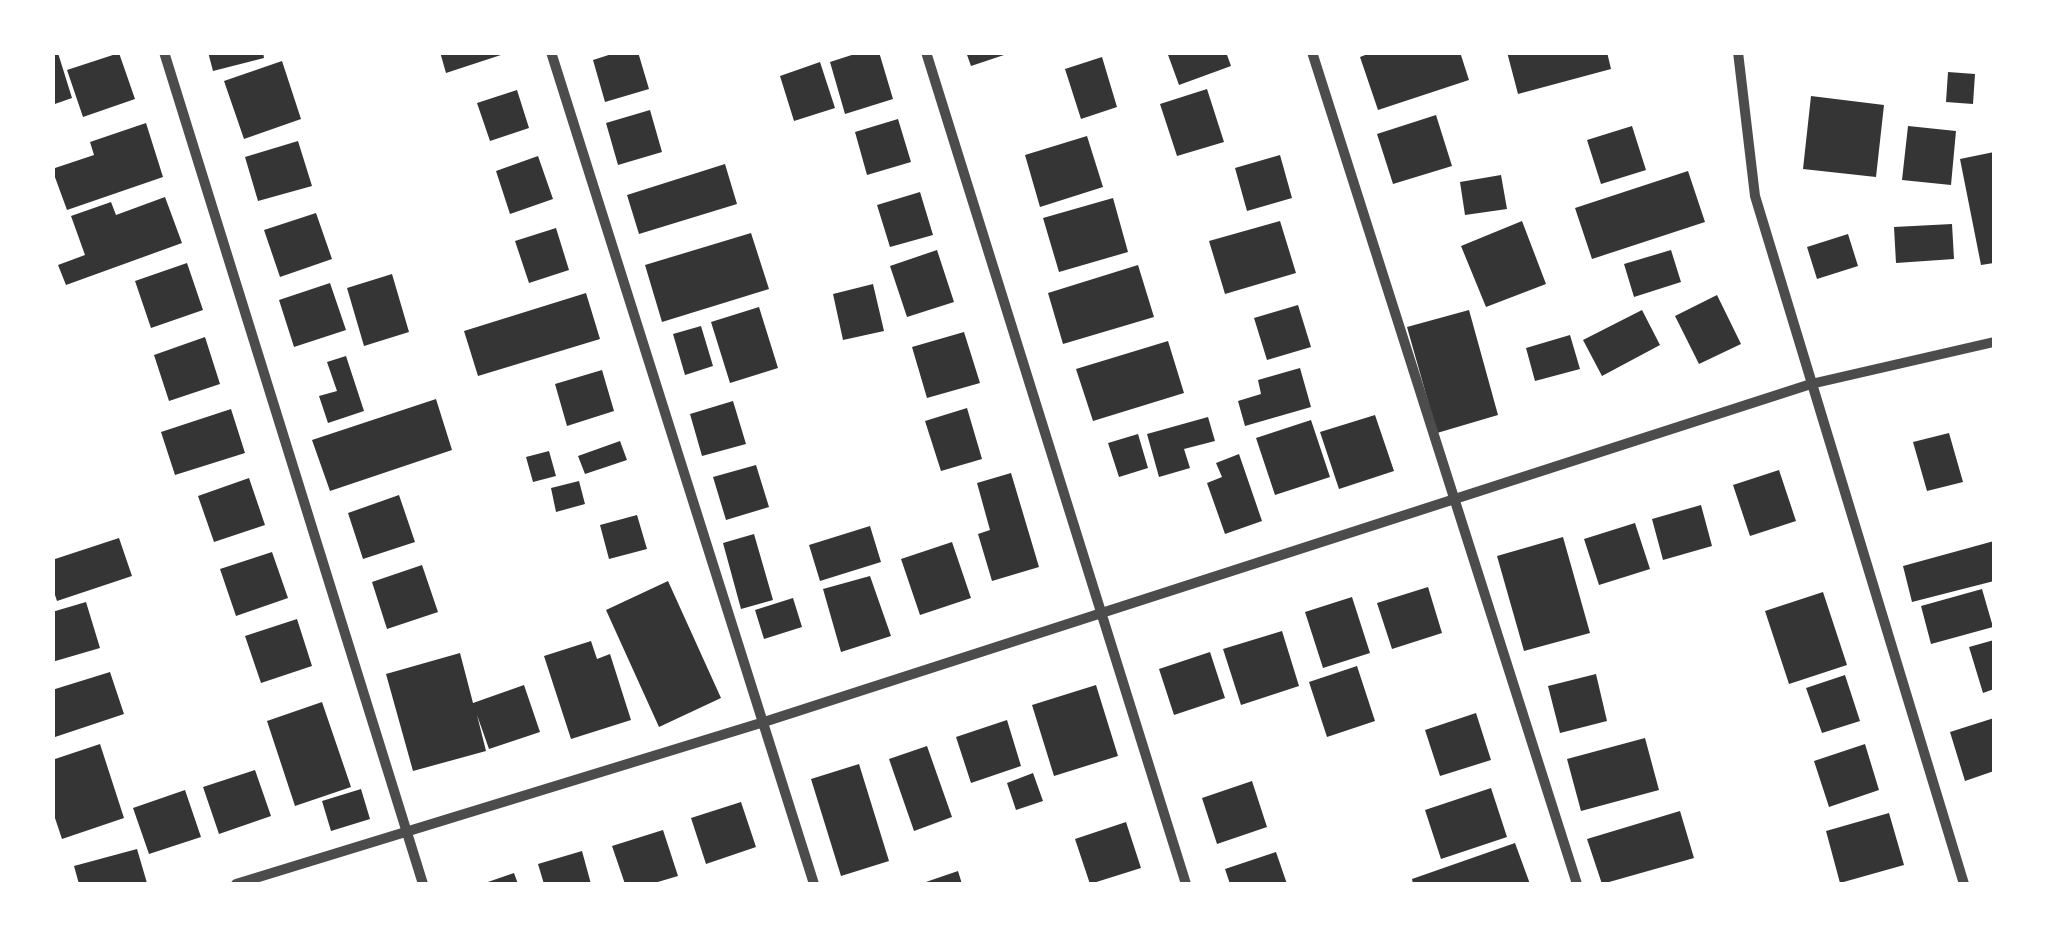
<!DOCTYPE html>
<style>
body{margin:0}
#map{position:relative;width:2047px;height:937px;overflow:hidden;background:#fff;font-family:"Alegreya Sans",sans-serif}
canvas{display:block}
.frame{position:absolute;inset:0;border:55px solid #fff;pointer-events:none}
</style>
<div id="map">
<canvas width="2047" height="937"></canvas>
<div class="frame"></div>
</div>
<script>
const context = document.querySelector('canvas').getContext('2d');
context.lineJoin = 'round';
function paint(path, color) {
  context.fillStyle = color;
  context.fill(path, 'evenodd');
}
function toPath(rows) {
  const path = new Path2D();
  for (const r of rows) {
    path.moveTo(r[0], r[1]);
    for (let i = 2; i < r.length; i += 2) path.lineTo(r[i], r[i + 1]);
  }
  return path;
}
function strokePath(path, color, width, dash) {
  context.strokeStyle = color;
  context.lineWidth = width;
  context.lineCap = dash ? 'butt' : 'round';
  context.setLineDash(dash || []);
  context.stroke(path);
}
paint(toPath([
 [208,52,263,52,264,58,213,71],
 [440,52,507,52,507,53,446,73],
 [618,52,638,52,649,89,605,102,593,60],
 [861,52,879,52,893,99,845,114,830,62],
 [966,52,1010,52,1010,53,971,66],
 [1167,52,1226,52,1231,66,1179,85],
 [1373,52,1460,52,1469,80,1378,110,1360,57],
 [1507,52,1607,52,1611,69,1518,94],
 [58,53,72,98,52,105,52,55],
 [119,53,135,99,83,117,67,70],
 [1102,57,1117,107,1081,119,1065,69],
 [282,61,301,119,244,139,224,81],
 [820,62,835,108,794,121,780,76],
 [1948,72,1975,74,1973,104,1946,102],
 [1207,89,1224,142,1177,156,1160,104],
 [517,90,529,128,490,141,477,103],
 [1811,96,1884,105,1876,177,1803,169],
 [650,110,662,152,618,165,606,123],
 [1436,115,1452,166,1393,184,1377,134],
 [898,119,911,162,867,175,855,132],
 [146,123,163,177,67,210,52,169,94,155,90,142],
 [1632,126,1646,170,1601,184,1587,140],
 [1908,126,1956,131,1951,185,1902,180],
 [1087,136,1103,187,1040,207,1025,155],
 [298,141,312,186,258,201,245,157],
 [1994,152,1994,263,1981,265,1960,159],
 [1280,155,1292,198,1247,211,1235,168],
 [538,156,553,199,510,214,496,171],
 [725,164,737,204,639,234,627,195],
 [1688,171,1705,222,1592,259,1575,208],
 [1501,175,1507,209,1465,215,1460,182],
 [920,192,933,235,890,247,877,205],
 [165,197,182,243,66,285,58,265,85,255,71,216,111,202,116,215],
 [1113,198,1128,252,1059,272,1043,218],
 [316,213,332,259,280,277,264,230],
 [1280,221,1296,273,1225,294,1209,241],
 [1522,221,1546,284,1486,307,1461,246],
 [1952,224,1954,259,1896,263,1894,227],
 [556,228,569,270,529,283,515,241],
 [751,233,769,289,662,322,645,265],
 [1848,234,1858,266,1817,279,1807,247],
 [937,250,954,302,907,317,890,266],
 [1671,250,1681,282,1634,297,1624,264],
 [187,263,203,310,151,328,135,281],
 [1138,265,1154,317,1063,344,1048,293],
 [392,274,409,332,364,346,347,288],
 [330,283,346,330,294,347,279,300],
 [873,284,884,331,843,340,833,294],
 [586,293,600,339,478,376,464,331],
 [1717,295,1741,344,1699,364,1675,316],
 [1298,305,1311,347,1267,360,1254,318],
 [759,307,778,368,730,383,711,322],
 [1469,310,1498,415,1437,433,1407,327],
 [1642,310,1660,345,1602,376,1583,340],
 [701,326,713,366,685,375,673,334],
 [964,332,980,383,927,398,912,347],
 [1570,335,1580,369,1535,381,1526,348],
 [205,337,220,384,169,401,154,355],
 [1168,341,1184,393,1093,421,1076,369],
 [346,356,364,411,328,423,319,396,337,391,327,362],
 [1300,368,1311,407,1245,426,1238,401,1261,394,1258,380],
 [602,370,614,411,567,426,555,384],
 [436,399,452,450,330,491,312,440],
 [733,401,746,444,702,456,690,414],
 [967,408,982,459,941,471,925,421],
 [231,409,245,453,175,475,161,432],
 [1375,415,1394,471,1339,489,1320,432],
 [1208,417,1215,441,1184,449,1190,468,1159,477,1147,434],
 [1311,420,1330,477,1275,495,1256,438],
 [1949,433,1963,482,1927,491,1913,442],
 [1138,434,1148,468,1119,477,1108,443],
 [620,441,627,460,585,474,578,456],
 [549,451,556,476,533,482,526,457],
 [1239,454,1262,521,1225,534,1207,483,1222,477,1216,463],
 [756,465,769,507,726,520,713,477],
 [1779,470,1796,521,1750,536,1733,485],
 [1011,473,1039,567,992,581,978,534,990,530,977,483],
 [249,478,265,525,214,542,198,496],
 [579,481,585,504,556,512,551,488],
 [399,495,415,542,363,559,348,513],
 [1701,505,1712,546,1663,560,1652,519],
 [637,515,647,549,609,559,600,525],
 [1635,523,1650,569,1599,585,1584,539],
 [870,526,881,562,820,581,809,545],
 [754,534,773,600,741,609,723,543],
 [1563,537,1590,633,1524,651,1497,556],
 [119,538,132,576,57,601,52,586,52,560],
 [1994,541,1994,581,1912,602,1903,566],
 [952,542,971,598,920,615,901,559],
 [272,552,288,598,236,616,220,569],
 [422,565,438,612,387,629,372,582],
 [870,576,891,636,841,652,823,589],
 [668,581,721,698,659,727,606,610],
 [1428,587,1442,633,1392,649,1377,603],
 [1982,589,1993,627,1931,644,1921,606],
 [1823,592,1847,665,1789,684,1765,611],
 [1352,597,1370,653,1323,668,1305,612],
 [793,598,802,627,764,639,755,610],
 [86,602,100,648,52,662,52,612],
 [297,619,312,666,261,683,245,636],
 [1282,631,1299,686,1241,705,1223,649],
 [1994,640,1994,689,1983,693,1969,647],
 [591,641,597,659,610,654,631,720,571,739,544,656],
 [1210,652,1225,698,1174,715,1159,669],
 [460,653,473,703,524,685,540,732,489,749,477,715,486,751,413,771,386,674],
 [1357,666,1375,721,1327,737,1309,682],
 [110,672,124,714,52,738,52,690],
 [1596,674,1607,721,1560,733,1548,686],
 [1845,675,1860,721,1822,733,1806,688],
 [1096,685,1118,756,1054,776,1032,705],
 [322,702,351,787,295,806,267,721],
 [1476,713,1491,760,1440,776,1425,730],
 [1994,718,1994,771,1965,781,1950,732],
 [1007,720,1021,766,971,783,956,737],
 [1645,738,1659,790,1581,811,1567,759],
 [100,744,124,818,62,839,52,809,52,760],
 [1865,744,1879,790,1829,807,1814,761],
 [927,746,952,817,914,831,889,759],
 [859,764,889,861,841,876,811,779],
 [255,770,271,816,219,834,203,787],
 [1033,773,1043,801,1016,810,1007,783],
 [1252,781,1267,827,1217,844,1202,798],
 [1491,788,1507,837,1441,859,1425,810],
 [361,789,370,819,331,831,322,801],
 [185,790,201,837,149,854,133,808],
 [741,802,756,847,706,864,691,818],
 [1680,811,1694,858,1602,884,1587,839],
 [1889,813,1904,865,1840,883,1826,831],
 [1126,822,1141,868,1090,884,1075,839],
 [663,830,678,876,651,884,625,884,612,846],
 [1515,843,1530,884,1413,884,1412,879],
 [137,849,147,883,79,884,74,866],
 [582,851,591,884,544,884,538,864],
 [1276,852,1287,884,1230,884,1225,869],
 [958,871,962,884,920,884],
 [514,873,518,884,482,884]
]), '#353535');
strokePath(toPath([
 [164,52,423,884],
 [551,52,814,884],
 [926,52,1186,884],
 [1312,52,1577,884],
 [1738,52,1755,196,1964,884],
 [236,884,764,722,1811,384,1994,342]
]), '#4c4c4c', 10);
</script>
